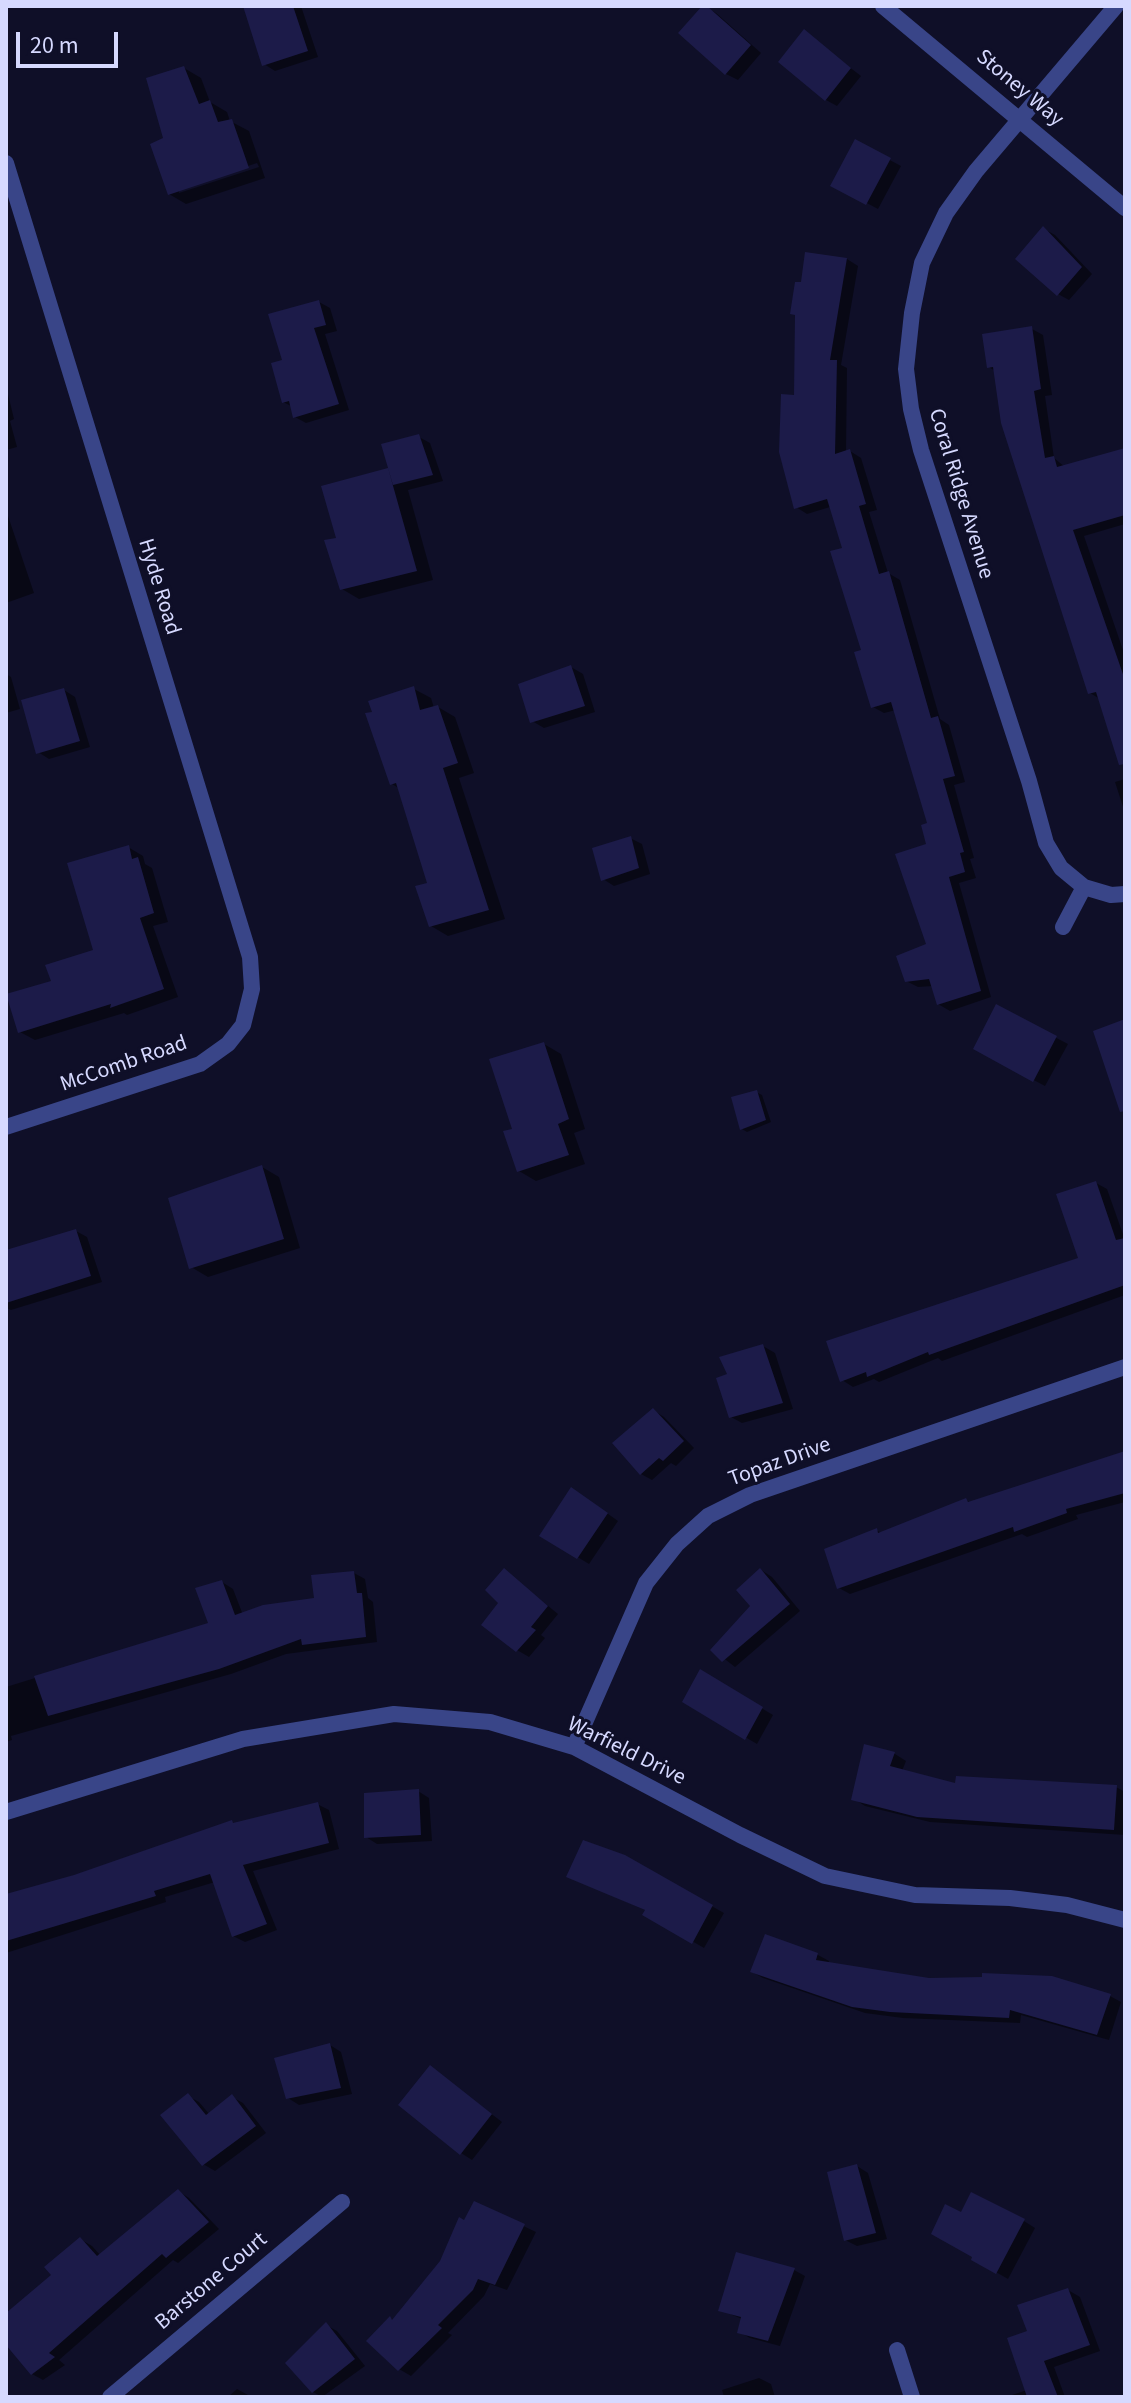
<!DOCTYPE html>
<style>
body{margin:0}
#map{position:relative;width:1131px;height:2403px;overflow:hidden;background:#0f0f28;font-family:"Source Sans 3",sans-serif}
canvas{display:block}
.frame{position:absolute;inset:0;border:8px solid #d6d9ff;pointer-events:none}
.scale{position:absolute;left:16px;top:32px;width:102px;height:36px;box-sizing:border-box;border:4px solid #d6d9ff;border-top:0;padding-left:10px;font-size:24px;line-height:28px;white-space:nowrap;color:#d6d9ff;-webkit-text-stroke:6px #0f0f28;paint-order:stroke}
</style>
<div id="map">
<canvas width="1131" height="2403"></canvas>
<div class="frame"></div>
<div class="scale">20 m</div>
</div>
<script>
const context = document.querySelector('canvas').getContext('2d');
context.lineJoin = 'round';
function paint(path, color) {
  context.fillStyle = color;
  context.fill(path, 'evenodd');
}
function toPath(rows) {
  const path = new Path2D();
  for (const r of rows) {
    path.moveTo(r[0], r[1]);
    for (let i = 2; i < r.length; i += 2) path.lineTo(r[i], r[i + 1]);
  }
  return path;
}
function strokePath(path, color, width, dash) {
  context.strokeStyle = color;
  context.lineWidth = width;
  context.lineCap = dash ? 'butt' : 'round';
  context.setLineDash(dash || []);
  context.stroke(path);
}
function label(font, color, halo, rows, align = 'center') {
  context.font = font + ' "Source Sans 3",sans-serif';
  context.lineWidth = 6;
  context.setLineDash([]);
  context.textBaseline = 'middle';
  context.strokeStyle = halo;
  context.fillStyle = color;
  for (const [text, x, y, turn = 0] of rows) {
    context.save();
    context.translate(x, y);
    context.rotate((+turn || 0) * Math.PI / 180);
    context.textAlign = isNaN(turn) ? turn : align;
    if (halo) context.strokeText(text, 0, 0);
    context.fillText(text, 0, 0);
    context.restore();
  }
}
paint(toPath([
 [245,6,301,6,318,57,275,71,264,64],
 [704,6,716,13,761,53,738,80,726,74,681,33],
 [804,32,861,76,837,106,826,100],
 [184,68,201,78,210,102,227,112,230,121,249,131,265,178,186,204,169,194,165,139],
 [257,163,259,167,179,193,179,189],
 [856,142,901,166,878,209,833,185],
 [1044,229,1055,235,1092,274,1069,300,1058,294],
 [847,259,858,266,841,365,847,368,846,453,850,451,861,458,877,510,869,512,888,573,900,580,940,719,949,725,965,782,954,785,974,858,970,859,976,878,959,883,991,997,950,1011,938,1004,933,986,918,987,906,981,928,945,929,824,896,710,884,713,873,707,844,549,830,507,807,514,796,507,796,397,802,285],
 [319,302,330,308,337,331,325,334,349,410,306,423,295,417,293,407,283,402,284,362],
 [1032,329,1043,335,1052,395,1045,396,1054,458,1065,467,1125,450,1125,524,1084,536,1125,656,1125,728,1100,699,1090,693,995,371,989,367],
 [6,386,14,419,10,421,17,447,6,450],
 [419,437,430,443,443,481,408,490,433,580,359,599,342,589,338,540,388,470,392,473],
 [6,510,34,593,6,603],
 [571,667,583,674,595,712,544,728,532,721],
 [6,674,11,677,20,709,6,713],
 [414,689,431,698,434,708,438,707,455,717,474,773,459,778,505,919,448,936,431,926,429,884,400,789,392,784],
 [64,690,75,697,90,747,49,759,38,752],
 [1125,779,1125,813,1115,782],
 [630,838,642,844,650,874,614,886,603,879],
 [128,847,143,856,145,864,152,868,168,922,153,926,178,997,127,1015,124,1013,35,1040,20,1032,54,982,95,952],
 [997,1007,1068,1044,1045,1086,975,1049],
 [544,1044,561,1054,585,1129,574,1133,585,1164,536,1181,519,1171,515,1130],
 [756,1092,762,1095,771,1122,747,1132,742,1129],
 [262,1167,279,1177,300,1248,208,1277,191,1267],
 [1096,1183,1107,1189,1125,1240,1125,1295,942,1361,938,1358,879,1382,874,1379,853,1387,842,1380,1081,1259],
 [76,1231,87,1237,102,1282,11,1310,6,1308,6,1252],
 [763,1346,775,1353,793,1409,742,1423,731,1417,730,1375],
 [653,1410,664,1417,694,1448,676,1466,671,1463,652,1480,641,1474],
 [1125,1453,1125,1502,1076,1515,1078,1519,1027,1537,1022,1534,850,1594,839,1588,876,1530,883,1534,966,1500,971,1503],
 [583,1496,618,1521,589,1564,541,1535],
 [504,1570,558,1614,541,1635,545,1638,529,1657,517,1650,501,1603],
 [761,1570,772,1577,800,1611,735,1667,713,1650,753,1606],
 [354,1573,365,1579,368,1598,373,1602,377,1642,286,1654,231,1674,11,1736,12,1740,6,1742,6,1687,210,1624,222,1582,233,1589,243,1615,316,1599],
 [701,1672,773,1715,757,1744,684,1701],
 [865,1747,895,1754,906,1761,902,1771,957,1785,1116,1787,1125,1792,1125,1835,930,1822,865,1806,854,1799],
 [418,1791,429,1798,432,1841,377,1844,366,1837],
 [317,1804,329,1810,339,1849,253,1871,277,1930,245,1942,233,1936,215,1882,165,1897,166,1902,6,1953,6,1897,235,1824],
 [624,1857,724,1913,704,1948,645,1914,647,1911,568,1876],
 [766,1937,818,1955,829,1961,828,1964,929,1980,1110,1996,1121,2002,1109,2040,1021,2015,1020,2023,903,2018,865,2013,763,1978,752,1972],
 [330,2045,341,2052,352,2094,299,2105,288,2098],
 [430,2067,502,2122,472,2160,461,2153],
 [188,2096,199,2102,210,2115,232,2097,243,2103,266,2133,215,2171,203,2164],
 [857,2166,868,2173,887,2239,857,2246,845,2240],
 [178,2191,189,2198,219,2229,178,2263,173,2260,59,2360,65,2365,43,2380,32,2374,6,2342,6,2316,54,2275,80,2239,92,2246,101,2256],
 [475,2203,536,2232,507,2290,490,2284,484,2296,448,2333,452,2335,411,2376,399,2369,393,2321,442,2262],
 [962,2214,1024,2221,1035,2228,1008,2279,973,2259],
 [794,2270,805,2276,780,2346,750,2338,739,2332,742,2319,721,2310],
 [1068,2290,1080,2297,1100,2351,1054,2367,1065,2397,1006,2397,1027,2390,1030,2332],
 [326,2325,337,2331,365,2366,322,2397,313,2392],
 [759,2378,771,2384,775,2397,724,2397,722,2390],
 [237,2389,248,2395,250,2397,228,2397]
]), '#0007');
paint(toPath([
 [243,6,293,6,308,51,262,66],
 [702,6,707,6,751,45,725,75,678,33],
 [804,29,851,68,825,101,778,62],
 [184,66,199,104,210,100,218,122,232,119,249,168,168,195,150,144,163,138,146,78],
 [855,139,891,158,866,205,830,186],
 [1043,226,1082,267,1057,296,1015,259],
 [805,252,847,258,830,360,837,360,835,454,850,449,866,504,859,506,879,574,889,571,931,718,938,716,955,776,943,779,964,852,960,853,965,872,949,877,981,991,937,1005,929,979,905,982,896,956,926,944,895,854,926,844,921,825,927,823,891,702,871,708,854,652,861,650,830,551,842,548,827,499,794,509,779,452,781,394,794,395,795,315,790,314,795,282,801,282],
 [319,300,326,325,314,328,339,404,293,418,289,401,282,403,271,363,282,360,268,314],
 [1032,326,1041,389,1034,391,1045,458,1054,456,1057,467,1125,448,1125,515,1073,530,1125,680,1125,764,1119,765,1096,692,1088,694,1001,423,993,367,987,368,982,334],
 [419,434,433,475,393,485,381,444],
 [388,468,417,571,340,590,324,540,336,538,321,486],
 [571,665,585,706,530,723,518,684],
 [414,686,420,710,438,705,458,763,443,768,489,910,429,927,415,886,427,883,396,783,390,785,365,713,372,712,368,701],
 [64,688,80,741,36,754,21,700],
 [631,836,639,868,601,881,592,848],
 [129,845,132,859,138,857,154,913,140,918,164,989,110,1008,111,1004,18,1033,6,994,51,981,45,965,93,950,67,863],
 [996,1004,1057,1036,1033,1082,973,1049],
 [1125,1019,1125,1111,1120,1112,1093,1031],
 [544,1042,569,1119,558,1124,569,1155,517,1172,503,1131,512,1129,489,1059],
 [757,1090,766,1120,740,1130,731,1097],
 [262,1165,284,1239,189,1269,168,1198],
 [1096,1181,1116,1240,1125,1238,1125,1285,929,1355,928,1352,867,1377,866,1372,840,1382,826,1341,1078,1258,1056,1194],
 [76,1229,91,1276,6,1303,6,1250],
 [763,1344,783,1403,729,1418,716,1378,727,1374,719,1357],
 [653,1408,684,1441,663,1461,659,1458,640,1475,612,1443],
 [1125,1451,1125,1493,1066,1509,1067,1513,1014,1532,1013,1527,837,1589,824,1549,877,1528,878,1533,966,1498,968,1502],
 [571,1487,608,1513,577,1559,539,1536],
 [504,1568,548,1606,531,1627,536,1630,516,1652,481,1625,498,1603,485,1590],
 [760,1568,790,1604,722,1662,710,1650,750,1606,736,1590],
 [354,1571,357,1593,362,1593,366,1637,302,1645,301,1639,219,1669,48,1716,34,1676,208,1623,195,1588,222,1580,235,1615,263,1605,314,1598,311,1575],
 [700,1669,763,1707,745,1740,682,1702],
 [864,1744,895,1752,890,1766,955,1783,956,1776,1117,1785,1114,1830,917,1817,851,1800],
 [419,1789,421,1835,364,1838,364,1793],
 [318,1802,329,1843,243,1865,267,1924,232,1937,210,1874,154,1891,156,1896,6,1941,6,1894,74,1875,232,1820,233,1823],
 [583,1840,625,1855,713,1905,692,1944,642,1915,645,1910,566,1877],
 [765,1934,818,1953,816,1960,929,1978,982,1977,982,1973,1052,1976,1111,1994,1097,2035,1010,2010,1009,2018,890,2012,852,2007,750,1972],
 [330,2043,341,2088,286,2099,274,2058],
 [430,2065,492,2114,460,2155,398,2105],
 [188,2093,206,2115,232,2094,256,2126,202,2166,160,2115],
 [857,2164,876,2233,844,2241,827,2172],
 [178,2189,209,2222,166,2258,162,2254,49,2353,55,2357,31,2375,6,2345,6,2313,51,2275,44,2267,80,2237,97,2256],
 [971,2192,1025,2219,996,2274,971,2260,972,2257,931,2234,945,2204,961,2212],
 [474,2201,525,2224,495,2285,478,2279,473,2290,438,2325,442,2328,398,2371,366,2341,390,2316,392,2320,440,2261,459,2217,464,2220],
 [736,2252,795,2268,768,2341,737,2333,741,2317,718,2311],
 [1068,2288,1090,2345,1044,2361,1058,2397,1027,2397,1007,2338,1027,2331,1017,2305],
 [326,2322,355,2359,312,2393,285,2363]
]), '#1c1b49');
strokePath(toPath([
 [883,6,1125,208],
 [1116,6,976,171,946,213,922,263,912,313,906,369,911,409,921,450,1029,781,1046,843,1061,868,1084,887,1111,895,1125,894],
 [6,163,250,957,252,989,243,1025,228,1044,200,1064,6,1127],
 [1063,927,1084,887],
 [574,1747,646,1583,677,1544,708,1516,750,1495,1125,1367],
 [6,1812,243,1739,394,1714,490,1722,574,1747,740,1835,825,1876,915,1895,1010,1898,1067,1905,1125,1920],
 [897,2350,912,2397],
 [110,2397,342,2202]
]), '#394588', 16);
label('22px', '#d6d9ff', '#0f0f28', [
 ["Stoney Way",1019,89,40],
 ["Coral Ridge Avenue",960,494,73],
 ["Hyde Road",158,587,73],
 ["McComb Road",124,1065,-19],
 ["Topaz Drive",780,1463,-20],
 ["Warfield Drive",626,1752,26],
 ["Barstone Court",212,2282,-40]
]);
</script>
